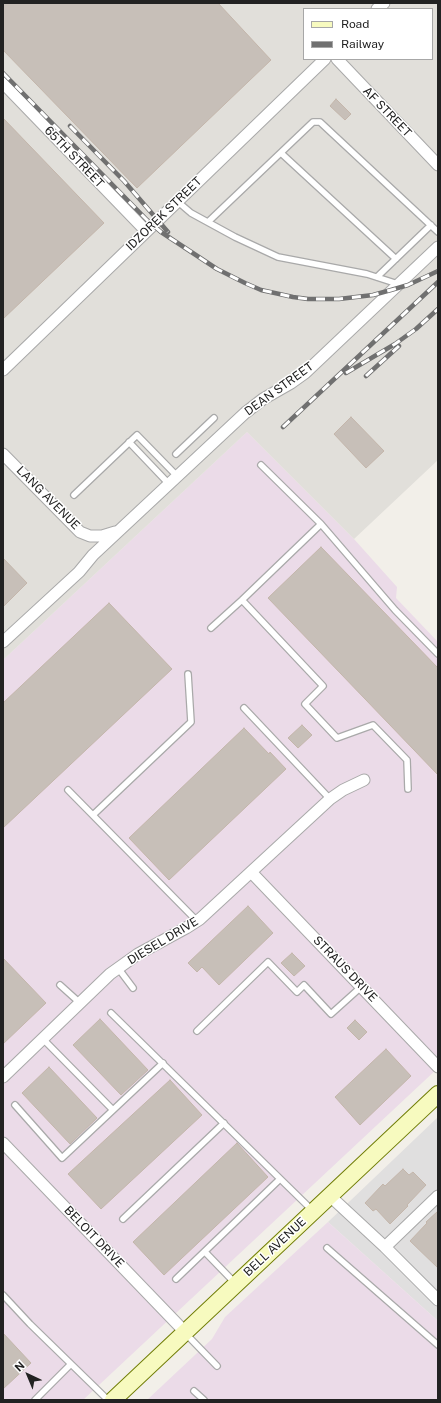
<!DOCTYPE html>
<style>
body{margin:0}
#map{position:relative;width:441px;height:1403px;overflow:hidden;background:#f2efe9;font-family:"Public Sans",sans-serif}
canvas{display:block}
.frame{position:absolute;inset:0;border:4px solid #222;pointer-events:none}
.legend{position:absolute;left:303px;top:8px;width:130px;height:52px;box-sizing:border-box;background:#fff;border:1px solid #a7a7a7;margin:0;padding:5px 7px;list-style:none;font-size:12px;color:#222}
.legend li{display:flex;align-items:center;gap:8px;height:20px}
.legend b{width:20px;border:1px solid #a7a7a7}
.north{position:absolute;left:8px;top:1355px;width:40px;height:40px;-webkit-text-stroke:3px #fff;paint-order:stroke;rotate:316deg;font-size:11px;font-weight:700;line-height:16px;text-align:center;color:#222}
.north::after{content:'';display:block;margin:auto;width:14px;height:18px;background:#222;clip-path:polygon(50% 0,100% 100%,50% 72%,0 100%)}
</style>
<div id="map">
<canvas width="441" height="1403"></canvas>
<div class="frame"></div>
<ul class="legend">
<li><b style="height:5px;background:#f7fabf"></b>Road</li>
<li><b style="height:5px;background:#707070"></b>Railway</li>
</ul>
<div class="north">N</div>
</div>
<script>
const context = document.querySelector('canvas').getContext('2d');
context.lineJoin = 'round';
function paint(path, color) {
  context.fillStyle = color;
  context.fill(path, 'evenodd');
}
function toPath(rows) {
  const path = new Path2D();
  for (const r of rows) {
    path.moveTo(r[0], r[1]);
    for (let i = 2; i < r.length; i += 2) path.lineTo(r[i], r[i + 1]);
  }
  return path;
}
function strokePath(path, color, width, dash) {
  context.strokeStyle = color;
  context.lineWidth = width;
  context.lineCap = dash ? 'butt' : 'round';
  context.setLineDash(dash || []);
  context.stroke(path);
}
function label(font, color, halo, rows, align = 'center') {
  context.font = font + ' "Public Sans",sans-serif';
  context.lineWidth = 3;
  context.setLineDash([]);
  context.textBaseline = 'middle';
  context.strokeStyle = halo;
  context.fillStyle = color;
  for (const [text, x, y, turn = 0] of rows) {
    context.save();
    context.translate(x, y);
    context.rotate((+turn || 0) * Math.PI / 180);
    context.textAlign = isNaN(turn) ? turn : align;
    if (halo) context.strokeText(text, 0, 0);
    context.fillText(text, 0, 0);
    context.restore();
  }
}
paint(toPath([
 [438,1117,438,1321,328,1222]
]), '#e0dfdf');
paint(toPath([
 [247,432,354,539,397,587,396,598,438,642,438,1068,83,1400,3,1400,3,660],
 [328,1222,438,1321,438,1400,147,1400,212,1339,225,1317]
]), '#ebdbe8');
paint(toPath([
 [3,3,438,3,438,460,354,539,247,432,3,660],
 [304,9,432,9,432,59,304,59]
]), '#e1dfda');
const building = toPath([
 [3,3,218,3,271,60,137,188,3,50,3,3],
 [336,99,351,114,345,120,330,106,336,99],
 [3,118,104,223,3,319,3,118],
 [351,417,384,451,366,468,334,434,351,417],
 [321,547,438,668,438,775,268,598,321,547],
 [3,558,27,583,3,607,3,558],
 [109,603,172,669,3,828,3,703,109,603],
 [302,725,312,735,298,748,288,738,302,725],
 [244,728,269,754,270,752,286,769,169,880,129,838,244,728],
 [248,906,273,933,219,985,202,967,197,972,188,963,248,906],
 [292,953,305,966,294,976,281,963,292,953],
 [3,958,46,1003,3,1044,3,958],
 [100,1019,148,1070,121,1095,73,1045,100,1019],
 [355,1020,367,1032,359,1040,347,1028,355,1020],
 [386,1049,411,1076,360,1125,335,1097,386,1049],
 [49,1067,97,1118,70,1144,22,1093,49,1067],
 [170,1080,202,1115,101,1209,68,1174,170,1080],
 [237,1143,268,1177,164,1275,133,1242,237,1143],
 [403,1169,409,1175,413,1172,426,1185,407,1205,408,1206,390,1224,376,1209,373,1211,365,1203,383,1184,385,1186,403,1169],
 [438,1211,438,1268,410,1241,427,1223,426,1222,438,1211],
 [3,1333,31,1363,3,1389,3,1333]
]);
paint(building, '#c7bfb8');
strokePath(building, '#c4b6ab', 1);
const service = toPath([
 [281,153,396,259],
 [177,201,191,213,235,237,278,257,367,274,398,284],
 [208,222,313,122,320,122,438,232],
 [377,277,431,225],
 [129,442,169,484],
 [176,454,214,418],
 [261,465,321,524,395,610,438,654],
 [74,495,137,435,177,476],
 [242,600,323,686,305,704,337,738,373,725,407,760,408,789],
 [211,628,242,600,321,524],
 [244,708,330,799],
 [68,790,197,921],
 [93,815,191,722,188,674],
 [118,968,133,988],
 [60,985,80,1003],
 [111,1013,313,1211],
 [197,1031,268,962,297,992,304,985,331,1014,361,987],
 [43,1039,113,1110],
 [15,1105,62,1158,163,1063],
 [123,1219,224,1123],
 [327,1248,438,1345],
 [205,1252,235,1283],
 [176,1279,280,1179],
 [3,1295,30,1324,108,1400],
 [186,1334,217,1366],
 [194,1391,204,1400],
 [35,1400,71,1364]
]);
const minor = toPath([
 [377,9,384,3],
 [337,59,438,165],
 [3,83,146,231],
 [3,370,325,59],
 [3,454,80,532,90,536,102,536,115,532],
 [3,642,79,572,93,555,245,413,263,399,291,383,305,373,438,247],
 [251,872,438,1067],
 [3,1077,110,974,138,954,186,928,200,919,330,799,343,790,364,780],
 [3,1143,185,1332],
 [330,1196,385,1247,438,1300],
 [385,1247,438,1196]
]);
const secondary = toPath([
 [113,1400,438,1094]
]);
strokePath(service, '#a9a9a9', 8);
strokePath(minor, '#a9a9a9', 13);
strokePath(secondary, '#707d05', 18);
strokePath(service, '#fff', 5.5);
strokePath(minor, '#fff', 11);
strokePath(secondary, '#f7fabf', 16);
const rail = toPath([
 [3,73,147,220,161,232,217,269,245,283,261,290,293,297,308,299,339,299,373,295,391,290,408,285,438,271],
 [70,126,124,181,168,232],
 [346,373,395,344,416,329,438,309],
 [366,376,399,346],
 [283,427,438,282]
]);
strokePath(rail, '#707070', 4.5);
strokePath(rail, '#fff', 3, [9]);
label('12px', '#222', '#fff', [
 ["AF STREET",387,112,46],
 ["65TH STREET",74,157,46],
 ["IDZOREK STREET",164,214,-44],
 ["DEAN STREET",279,389,-36],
 ["LANG AVENUE",48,498,45],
 ["DIESEL DRIVE",163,941,-31],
 ["STRAUS DRIVE",345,969,46],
 ["BELOIT DRIVE",94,1237,46],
 ["BELL AVENUE",275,1247,-43]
]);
</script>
